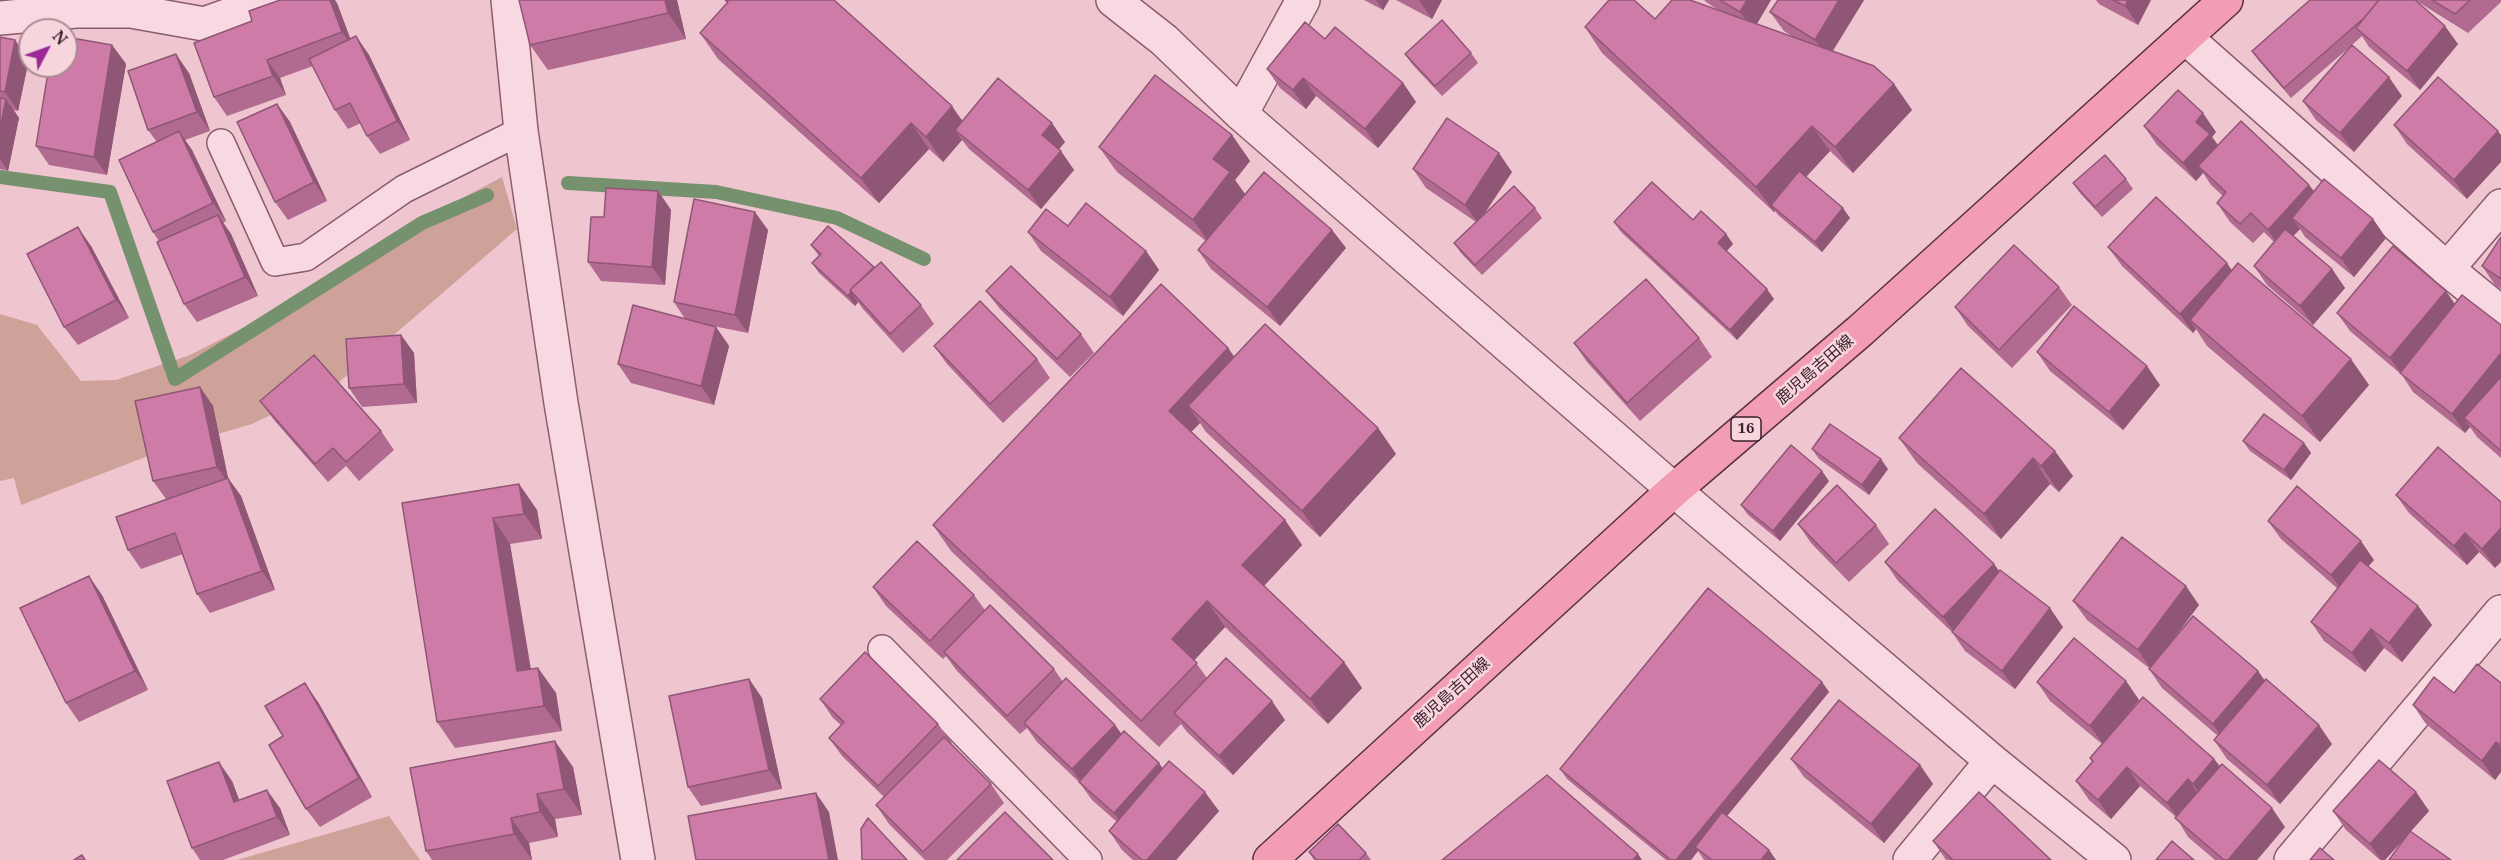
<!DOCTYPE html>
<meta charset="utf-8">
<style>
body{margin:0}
#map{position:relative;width:2501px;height:860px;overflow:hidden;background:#efc5d0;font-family:"Noto Serif",serif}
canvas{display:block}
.north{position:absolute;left:18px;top:18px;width:60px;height:60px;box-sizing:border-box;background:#f6d5dd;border:2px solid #ab8c96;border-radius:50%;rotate:49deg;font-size:16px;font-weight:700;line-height:24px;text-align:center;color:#3a1f2c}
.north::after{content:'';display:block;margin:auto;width:21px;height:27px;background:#9a2a97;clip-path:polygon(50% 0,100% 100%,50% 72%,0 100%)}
</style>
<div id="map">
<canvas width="2501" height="860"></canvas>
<div class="north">N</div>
</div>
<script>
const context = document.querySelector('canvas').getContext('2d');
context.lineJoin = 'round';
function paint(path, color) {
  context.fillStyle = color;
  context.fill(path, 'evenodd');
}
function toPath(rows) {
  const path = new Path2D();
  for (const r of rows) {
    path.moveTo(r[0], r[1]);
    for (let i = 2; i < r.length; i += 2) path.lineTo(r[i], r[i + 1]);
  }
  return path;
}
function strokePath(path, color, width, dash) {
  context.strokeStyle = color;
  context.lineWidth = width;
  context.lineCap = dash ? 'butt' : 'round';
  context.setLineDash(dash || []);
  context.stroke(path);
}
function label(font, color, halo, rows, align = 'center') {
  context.font = font + ' "Noto Serif","Noto Sans JP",serif';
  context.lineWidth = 5;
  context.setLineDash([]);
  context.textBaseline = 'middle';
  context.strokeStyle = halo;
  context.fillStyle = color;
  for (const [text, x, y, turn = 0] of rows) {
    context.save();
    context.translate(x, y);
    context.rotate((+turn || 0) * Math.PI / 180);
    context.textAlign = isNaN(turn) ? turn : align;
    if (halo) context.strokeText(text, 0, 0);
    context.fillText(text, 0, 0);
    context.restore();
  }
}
paint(toPath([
 [502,177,517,229,339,382,252,424,166,449,21,505,14,478,0,481,0,314,37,325,81,381,116,380,190,355,294,302,388,238],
 [389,816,420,860,237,860]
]), '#cea199');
strokePath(toPath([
 [0,177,110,192,175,379,422,223,487,195],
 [568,183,716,192,837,218,924,259]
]), '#75916d', 14);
const lane = toPath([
 [221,143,275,262,306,257,404,189,521,131],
 [882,649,1088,860]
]);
const street = toPath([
 [508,0,521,131,561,403,638,860],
 [1113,0,1164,40,1241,114,1674,490,1992,761,2114,860],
 [0,18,76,11,131,11,204,24,272,0],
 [2185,37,2447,269,2501,313],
 [1241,114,1303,0],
 [2447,269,2501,206],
 [1910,860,1992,761],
 [2291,860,2501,612]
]);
const primary = toPath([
 [1270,860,1674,490,1861,330,2226,0]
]);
strokePath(lane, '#8b5b6f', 30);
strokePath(street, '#8b5b6f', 36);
strokePath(primary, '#582f43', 36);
strokePath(lane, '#f9d9e1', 27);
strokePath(street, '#f9d9e1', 33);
strokePath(primary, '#f29db4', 33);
paint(toPath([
 [677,0,686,39,548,70,530,45],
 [724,0,834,0,963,121,1065,142,1059,149,1074,170,1041,209,969,149,962,140,943,162,929,149,879,203,718,59,700,33,727,3],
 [1364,0,1389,0,1383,10],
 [1396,0,1442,0,1432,19],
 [1704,0,1771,0,1757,24,1795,38,1784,31,1770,12,1778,0,1864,0,1833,51,1894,84,1912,110,1853,173,1830,151,1806,177,1850,218,1822,252,1778,215,1775,211,1774,212,1602,53,1585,27,1720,11,1706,2],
 [2096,0,2151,0,2138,25,2099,4],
 [2310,0,2458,44,2420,90,2369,47,2362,36,2352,45,2402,96,2354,152,2316,120,2303,101,2351,46,2291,98,2259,61,2252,51],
 [2415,0,2501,0,2501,2,2468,33],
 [337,3,350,39,356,36,369,55,410,140,380,154,367,136,361,123,348,129,335,110,313,66,280,78,286,95,227,116,214,97],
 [0,37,29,59,18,111,14,110,19,118,8,171,0,169],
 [1325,39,1403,83,1416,102,1378,148,1316,96,1306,109,1280,88,1267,69],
 [112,45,126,64,107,175,49,165,36,146],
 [1471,53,1478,63,1442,96,1412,64,1405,54],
 [189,73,210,131,185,140,192,150,226,221,223,223,231,234,258,296,197,322,184,304,159,241,153,232,157,142,148,130],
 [2438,77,2467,199,2407,144,2394,125],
 [277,104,290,122,327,201,288,220,275,202],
 [2144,126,2216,132,2212,137,2218,145,2309,185,2314,191,2373,219,2386,238,2354,277,2305,237,2300,229,2293,236,2332,269,2345,288,2313,325,2267,285,2254,266,2274,242,2264,232,2253,243,2230,222,2217,203,2223,196,2211,185,2203,173,2196,181,2157,145],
 [1232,135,1250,161,1235,180,1245,195,1332,230,1346,248,1280,326,1211,269,1198,250,1206,241,1117,172,1099,147],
 [1413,169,1512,172,1483,216,1535,208,1542,218,1482,275,1461,253,1454,243,1476,222,1426,188],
 [2126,179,2133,189,2102,217,2080,193,2073,183],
 [658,191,671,210,665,285,601,281,588,262,604,217],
 [1693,220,1726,234,1733,244,1726,251,1774,299,1737,340,1621,232,1614,222],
 [1068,226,1146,251,1159,270,1123,316,1041,251,1028,232],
 [768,230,748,333,708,325,716,327,729,346,714,405,631,383,618,364,685,319,674,302],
 [2501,237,2501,289,2495,285,2482,266],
 [811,245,875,267,921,305,934,324,903,353,863,309,858,302,855,306,819,273,812,263,819,256],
 [91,246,129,318,78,345,64,327],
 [2108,247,2232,270,2369,385,2320,442,2207,346,2196,329,2193,333,2122,266],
 [2059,287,2072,305,2012,368,1968,326,1955,307],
 [986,291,1081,334,1094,353,1070,377,1000,309],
 [2455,304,2501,325,2501,458,2477,437,2470,427,2465,433,2413,392,2402,375,2350,331,2337,313],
 [401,335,414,353,417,403,362,407,349,388],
 [1699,338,1712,357,1640,421,1587,362,1574,343],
 [934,346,1037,359,1050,378,1003,423,947,364],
 [1228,348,1234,357,1378,428,1396,454,1320,537,1206,432,1200,423,1191,432,1285,520,1302,545,1264,586,1344,662,1362,688,1328,724,1225,627,1194,660,1207,678,1285,720,1233,775,1187,732,1181,724,1159,747,951,551,933,525],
 [2037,352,2160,385,2123,430,2050,371],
 [1961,368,2073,476,2059,492,2050,484,2001,539,1917,463,1899,438],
 [200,387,213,406,228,478,241,496,275,590,210,613,197,594,183,554,141,569,128,550,166,499,153,481],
 [260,401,381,431,394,450,359,481,346,466,328,482,274,420],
 [2243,441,2304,443,2311,453,2291,480,2250,451],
 [2438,447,2495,568,2479,552,2467,565,2409,513,2396,495],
 [1812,449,1888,469,1869,495,1819,459],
 [1829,481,1780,541,1748,515,1741,505],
 [519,484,537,510,542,539,510,544,531,669,538,668,556,693,562,731,455,748,437,722,402,503],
 [2268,521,2374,560,2368,566,2418,606,2432,625,2402,662,2384,648,2365,672,2324,641,2311,622,2338,589,2281,539],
 [1798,524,1876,525,1889,544,1849,582,1811,543],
 [1885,562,1994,564,1999,571,2063,627,2015,689,1965,651,1952,632,1898,581],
 [873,587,974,595,985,610,1054,669,1063,682,1115,725,1121,734,1159,763,1163,769,1219,811,1176,860,1133,860,1122,850,1109,831,1117,822,1092,800,1079,782,1037,742,1027,728,1020,734,957,671,946,656,943,659,886,606],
 [102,595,148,690,79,722,66,703],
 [2073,601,2199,605,2167,646,2258,671,2265,681,2332,744,2280,804,2227,759,2214,740,2218,736,2162,688,2149,669,2149,668,2087,620],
 [749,679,762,698,782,789,701,806,688,787],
 [2126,681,2139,700,2118,726,2214,759,2220,766,2285,827,2257,860,2215,860,2188,837,2176,817,2140,786,2111,819,2089,800,2076,781,2092,762,2090,758,2102,744,2050,701,2037,682],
 [1822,682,1829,692,1727,816,1769,850,1776,860,1704,860,1698,851,1691,860,1666,860,1567,779,1560,769],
 [2501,683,2501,772,2495,780,2426,724,2413,705,2454,693],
 [820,699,938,724,952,743,951,744,991,784,1004,803,947,860,925,860,889,824,876,805,884,797,842,756,829,738,841,725,833,718],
 [318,702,372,797,320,827,306,809,283,736],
 [1791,759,1920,765,1933,784,1884,843,1804,777],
 [573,767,582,815,555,819,558,837,529,843,532,860,432,860,426,851],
 [232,781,239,800,280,808,290,835,223,860,200,860,192,848],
 [2416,792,2429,811,2385,860,2380,860,2346,830,2333,811],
 [1933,841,2051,860,1946,860],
 [1309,852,1366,853,1371,860,1314,860]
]), '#b16a90');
paint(toPath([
 [330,0,335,0,337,3,355,51,342,32],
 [665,0,677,0,686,39,668,13],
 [1376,0,1389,0,1383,10],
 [1419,0,1442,0,1432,19],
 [1747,0,1771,0,1753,30,1740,12],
 [1839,0,1864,0,1828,58,1815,40],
 [2128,0,2151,0,2138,25,2125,6],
 [2445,26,2458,44,2420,90,2407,71],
 [356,36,369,55,410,140,397,121],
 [15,40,29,59,18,111,5,92],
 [112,45,126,64,107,175,94,157],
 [176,54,189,73,210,131,197,112],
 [267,60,280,78,286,95,273,76],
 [2389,77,2402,96,2354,152,2340,133],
 [1303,78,1316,96,1306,109,1293,90],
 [1403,83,1416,102,1378,148,1365,129],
 [1894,84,1912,110,1853,173,1835,147],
 [6,99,19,118,8,171,0,159,0,128],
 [277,104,290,122,327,201,314,182],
 [952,106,970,132,955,130,962,140,943,162,926,137],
 [2203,113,2216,132,2212,137,2223,152,2198,166,2203,173,2196,181,2183,163,2196,122],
 [911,123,929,149,879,203,861,178],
 [1052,123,1065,142,1055,154,1042,135],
 [1812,126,1830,151,1776,209,1771,205,1775,211,1774,212,1756,187],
 [179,131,192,150,226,221,213,203],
 [2498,131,2501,135,2501,162,2467,199,2454,180],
 [1232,135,1250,161,1235,180,1248,198,1211,245,1193,220,1213,159],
 [1061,151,1074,170,1041,209,1028,190],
 [1499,153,1512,172,1478,223,1465,205],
 [2309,185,2323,204,2292,218,2300,229,2281,249,2268,230],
 [658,191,671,210,665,285,652,267],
 [1843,208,1850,218,1822,252,1815,242],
 [755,212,768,230,748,333,735,315],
 [218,215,231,234,258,296,245,277],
 [2373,219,2386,238,2354,277,2341,258],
 [78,227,91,246,129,318,116,300],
 [1332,230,1346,248,1280,326,1267,307],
 [1726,234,1733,244,1725,253,1718,243],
 [1146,251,1159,270,1123,316,1110,297],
 [2227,263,2240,282,2190,320,2196,329,2193,333,2180,314],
 [2332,269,2345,288,2313,325,2300,306],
 [1767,289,1774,299,1737,340,1730,330],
 [2446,291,2459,310,2401,374,2390,358],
 [851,292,858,302,855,306,848,296],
 [716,327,729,346,714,405,701,386],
 [401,335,414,353,417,403,404,384],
 [1228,348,1246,373,1188,406,1200,423,1187,436,1169,411],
 [2501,353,2501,388,2464,418,2470,427,2465,433,2452,414],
 [2351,359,2369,385,2320,442,2302,416],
 [2147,366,2160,385,2123,430,2109,412],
 [200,387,213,406,228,478,241,496,275,590,262,571,230,486,217,467],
 [1378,428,1396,454,1320,537,1302,511],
 [2304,443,2311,453,2291,480,2284,470],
 [2055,451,2073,476,2059,492,2041,466],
 [2033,458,2050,484,2001,539,1984,514],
 [1881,459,1888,469,1869,495,1862,485],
 [1822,471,1829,481,1780,541,1773,531],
 [519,484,537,510,542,539,524,514],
 [493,518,510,544,535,697,517,671],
 [1285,520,1302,545,1260,590,1242,565],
 [2501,528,2501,562,2495,568,2482,549],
 [2465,533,2479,552,2467,565,2454,546],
 [2361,541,2374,560,2344,594,2331,575],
 [1994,564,2007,583,1957,636,1943,617],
 [89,576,102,595,148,690,135,671],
 [2186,586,2199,605,2151,669,2138,650],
 [1207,601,1225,627,1190,665,1172,639],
 [2418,606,2432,625,2402,662,2389,643],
 [2050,608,2063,627,2015,689,2002,671],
 [2371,629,2384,648,2365,672,2352,653],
 [1344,662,1362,688,1328,724,1310,699],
 [538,668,556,693,562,731,544,706],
 [2258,671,2271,690,2226,743,2213,724],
 [749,679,762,698,782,789,769,770],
 [2126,681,2139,700,2103,744,2090,726],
 [1822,682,1829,692,1699,850,1695,847,1698,851,1691,860,1676,860],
 [305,683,318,702,372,797,359,778],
 [1272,701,1285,720,1233,775,1219,756],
 [1115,725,1128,743,1085,788,1072,769],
 [2319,725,2332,744,2280,804,2267,785],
 [555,741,573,767,582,815,564,789],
 [2496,742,2501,748,2501,772,2495,780,2482,761],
 [2214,759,2228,778,2206,802,2193,784],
 [219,762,232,781,247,820,234,802],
 [1159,763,1172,782,1128,832,1114,813],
 [1920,765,1933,784,1884,843,1871,824],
 [2127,767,2140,786,2111,819,2098,800],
 [2188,779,2201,798,2180,821,2167,803],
 [267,790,280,808,290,835,277,817],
 [1205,792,1219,811,1176,860,1147,860],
 [2416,792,2429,811,2385,860,2381,860,2370,844],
 [816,793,829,812,838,860,829,860],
 [537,794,555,819,558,837,540,812],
 [2272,808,2285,827,2257,860,2228,860],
 [511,818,529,843,532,860,514,834],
 [1769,850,1776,860,1761,860],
 [1638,854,1642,860,1633,860]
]), '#905676');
const building = toPath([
 [280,0,330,0,342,32,267,60,273,76,214,97,194,43,252,21,249,11,280,0],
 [519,0,665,0,668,13,530,45,519,0],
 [726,0,834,0,952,106,926,137,911,123,861,178,700,33,728,2,726,0],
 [1609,0,1634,0,1655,19,1672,0,1690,0,1874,66,1894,84,1835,147,1812,126,1756,187,1585,27,1609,0],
 [1720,0,1747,0,1740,12,1720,0],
 [1778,0,1839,0,1815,40,1770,12,1778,0],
 [2113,0,2128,0,2125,6,2113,0],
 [2310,0,2379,0,2364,18,2284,88,2252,51,2310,0],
 [2379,0,2415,0,2445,26,2407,71,2356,28,2379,0],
 [2432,0,2470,0,2455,14,2432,0],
 [1442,20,1471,53,1435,86,1405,54,1442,20],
 [1305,22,1325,39,1335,27,1403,83,1365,129,1303,78,1293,90,1267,69,1305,22],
 [356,36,397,121,367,136,350,103,335,110,309,59,356,36],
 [0,37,15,40,5,92,0,91,0,37],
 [66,37,112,45,94,157,36,146,49,66,66,66,66,37],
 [2352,45,2389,77,2340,133,2303,101,2352,45],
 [176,54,197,112,148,130,128,71,176,54],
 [1155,75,1232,135,1213,159,1230,172,1193,220,1099,147,1155,75],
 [2438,77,2498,131,2454,180,2394,125,2438,77],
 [998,78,1052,123,1042,135,1061,151,1028,190,955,130,998,78],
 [2178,90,2203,113,2196,122,2210,134,2183,163,2144,126,2178,90],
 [0,98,6,99,0,128,0,98],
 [277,104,314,182,275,202,237,122,277,104],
 [1447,118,1499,153,1465,205,1413,169,1447,118],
 [2241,121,2309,185,2268,230,2251,213,2240,224,2217,203,2226,192,2198,166,2241,121],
 [179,131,213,203,153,232,119,160,179,131],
 [2105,155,2126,179,2095,207,2073,183,2105,155],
 [1799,171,1843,208,1815,242,1771,205,1799,171],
 [1264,172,1332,230,1267,307,1198,250,1264,172],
 [2324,179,2373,219,2341,258,2292,218,2324,179],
 [1652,182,1693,220,1701,211,1726,234,1718,243,1767,289,1730,330,1614,222,1652,182],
 [1514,186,1535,208,1475,265,1454,243,1514,186],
 [606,188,658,191,652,267,588,262,591,217,604,217,606,188],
 [2156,197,2227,263,2180,314,2108,247,2156,197],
 [694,199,755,212,735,315,674,302,694,199],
 [1086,203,1146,251,1110,297,1028,232,1046,209,1068,226,1086,203],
 [218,215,245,277,184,304,157,242,218,215],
 [828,226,874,267,850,290,851,292,848,296,812,263,821,254,811,245,828,226],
 [78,227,116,300,64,327,27,254,78,227],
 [2285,229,2332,269,2300,306,2254,266,2285,229],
 [2501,237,2501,279,2482,266,2501,237],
 [2014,245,2059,287,1999,350,1955,307,2014,245],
 [2393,246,2446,291,2390,358,2337,313,2393,246],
 [881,262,921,305,890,334,850,290,881,262],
 [2238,263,2351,359,2302,416,2190,320,2238,263],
 [1011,266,1081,334,1057,359,986,291,1011,266],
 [1646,279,1699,338,1627,403,1574,343,1646,279],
 [1161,284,1228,348,1169,411,1285,520,1242,565,1344,662,1310,699,1207,601,1172,639,1197,663,1141,721,933,525,1161,284],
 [2462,295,2501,325,2501,353,2452,414,2400,373,2462,295],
 [980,301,1037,359,990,404,934,346,980,301],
 [633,305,716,327,701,386,618,364,633,305],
 [2074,306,2147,366,2109,412,2037,352,2074,306],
 [1265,324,1378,428,1302,511,1188,406,1265,324],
 [401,335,404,384,349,388,346,339,401,335],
 [314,355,381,431,346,462,333,448,315,464,260,401,314,355],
 [1961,368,2055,451,2041,466,2033,458,1984,514,1899,438,1961,368],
 [2501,377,2501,451,2464,418,2501,377],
 [200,387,217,467,153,481,135,401,200,387],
 [2264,414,2304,443,2284,470,2243,441,2264,414],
 [1830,424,1881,459,1862,485,1812,449,1830,424],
 [1791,445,1822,471,1773,531,1741,505,1791,445],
 [2438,447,2501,502,2501,528,2482,549,2465,533,2454,546,2396,495,2438,447],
 [228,478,262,571,197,594,175,533,128,550,116,517,228,478],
 [519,484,524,514,493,518,517,671,538,668,544,706,437,722,402,503,519,484],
 [1837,485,1876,525,1836,563,1798,524,1837,485],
 [2297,486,2361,541,2331,575,2268,521,2297,486],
 [1935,509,1994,564,1943,617,1885,562,1935,509],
 [2122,537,2186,586,2138,650,2073,601,2122,537],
 [917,541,974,595,930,641,873,587,917,541],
 [2360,560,2418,606,2389,643,2371,629,2352,653,2311,622,2360,560],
 [2000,570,2050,608,2002,671,1952,632,2000,570],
 [89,576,135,671,66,703,20,608,89,576],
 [1708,588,1822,682,1676,860,1671,860,1560,769,1708,588],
 [990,605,1054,669,1007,716,944,652,990,605],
 [2193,616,2258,671,2213,724,2149,669,2193,616],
 [2074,638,2126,681,2090,726,2037,682,2074,638],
 [865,652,938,724,878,786,829,738,844,722,820,699,865,652],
 [1226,658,1272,701,1219,756,1174,713,1226,658],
 [2477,664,2501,683,2501,745,2496,742,2482,761,2413,705,2434,677,2454,693,2477,664],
 [1066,678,1115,725,1072,769,1024,723,1066,678],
 [749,679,769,770,688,787,669,696,749,679],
 [2266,679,2319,725,2267,785,2214,740,2266,679],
 [305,683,359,778,306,809,269,745,283,736,265,706,305,683],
 [2143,697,2214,759,2193,784,2188,779,2167,803,2127,767,2098,800,2076,781,2093,761,2090,758,2143,697],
 [1839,700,1920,765,1871,824,1791,759,1839,700],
 [1124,731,1159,763,1114,813,1079,782,1124,731],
 [944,737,991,784,923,852,876,805,944,737],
 [555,741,564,789,537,794,540,812,511,818,514,834,426,851,410,768,555,741],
 [2379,760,2416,792,2370,844,2333,811,2379,760],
 [1169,761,1205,792,1147,860,1142,860,1109,831,1169,761],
 [219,762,234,802,267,790,277,817,192,848,167,781,219,762],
 [2222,764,2272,808,2228,860,2224,860,2175,818,2222,764],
 [1547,775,1638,854,1633,860,1442,860,1547,775],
 [1979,792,2051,860,1953,860,1933,841,1979,792],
 [816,793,829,860,696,860,688,816,816,793],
 [1005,812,1053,860,957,860,1005,812],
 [1722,812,1769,850,1761,860,1712,860,1695,847,1722,812],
 [868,818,907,860,862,860,861,829,868,818],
 [1338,824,1366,853,1359,860,1317,860,1309,852,1338,824],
 [2410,831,2451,860,2389,860,2410,831],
 [2172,841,2194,860,2156,860,2172,841],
 [2320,848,2334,860,2310,860,2320,848],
 [82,855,85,860,74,860,82,855]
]);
paint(building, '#ce7ba8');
strokePath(building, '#905676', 1.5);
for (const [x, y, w] of [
 [1746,429,30]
]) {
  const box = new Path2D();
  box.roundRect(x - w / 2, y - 12, w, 24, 4.5);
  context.fillStyle = '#f6d5dd';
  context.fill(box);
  strokePath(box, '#3a1f2c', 1.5);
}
label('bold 15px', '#3a1f2c', null, [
 ["16",1746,429]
]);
label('16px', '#3a1f2c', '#f6d5dd', [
 ["鹿児島吉田線",1815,370,-41],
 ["鹿児島吉田線",1452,693,-42]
]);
</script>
